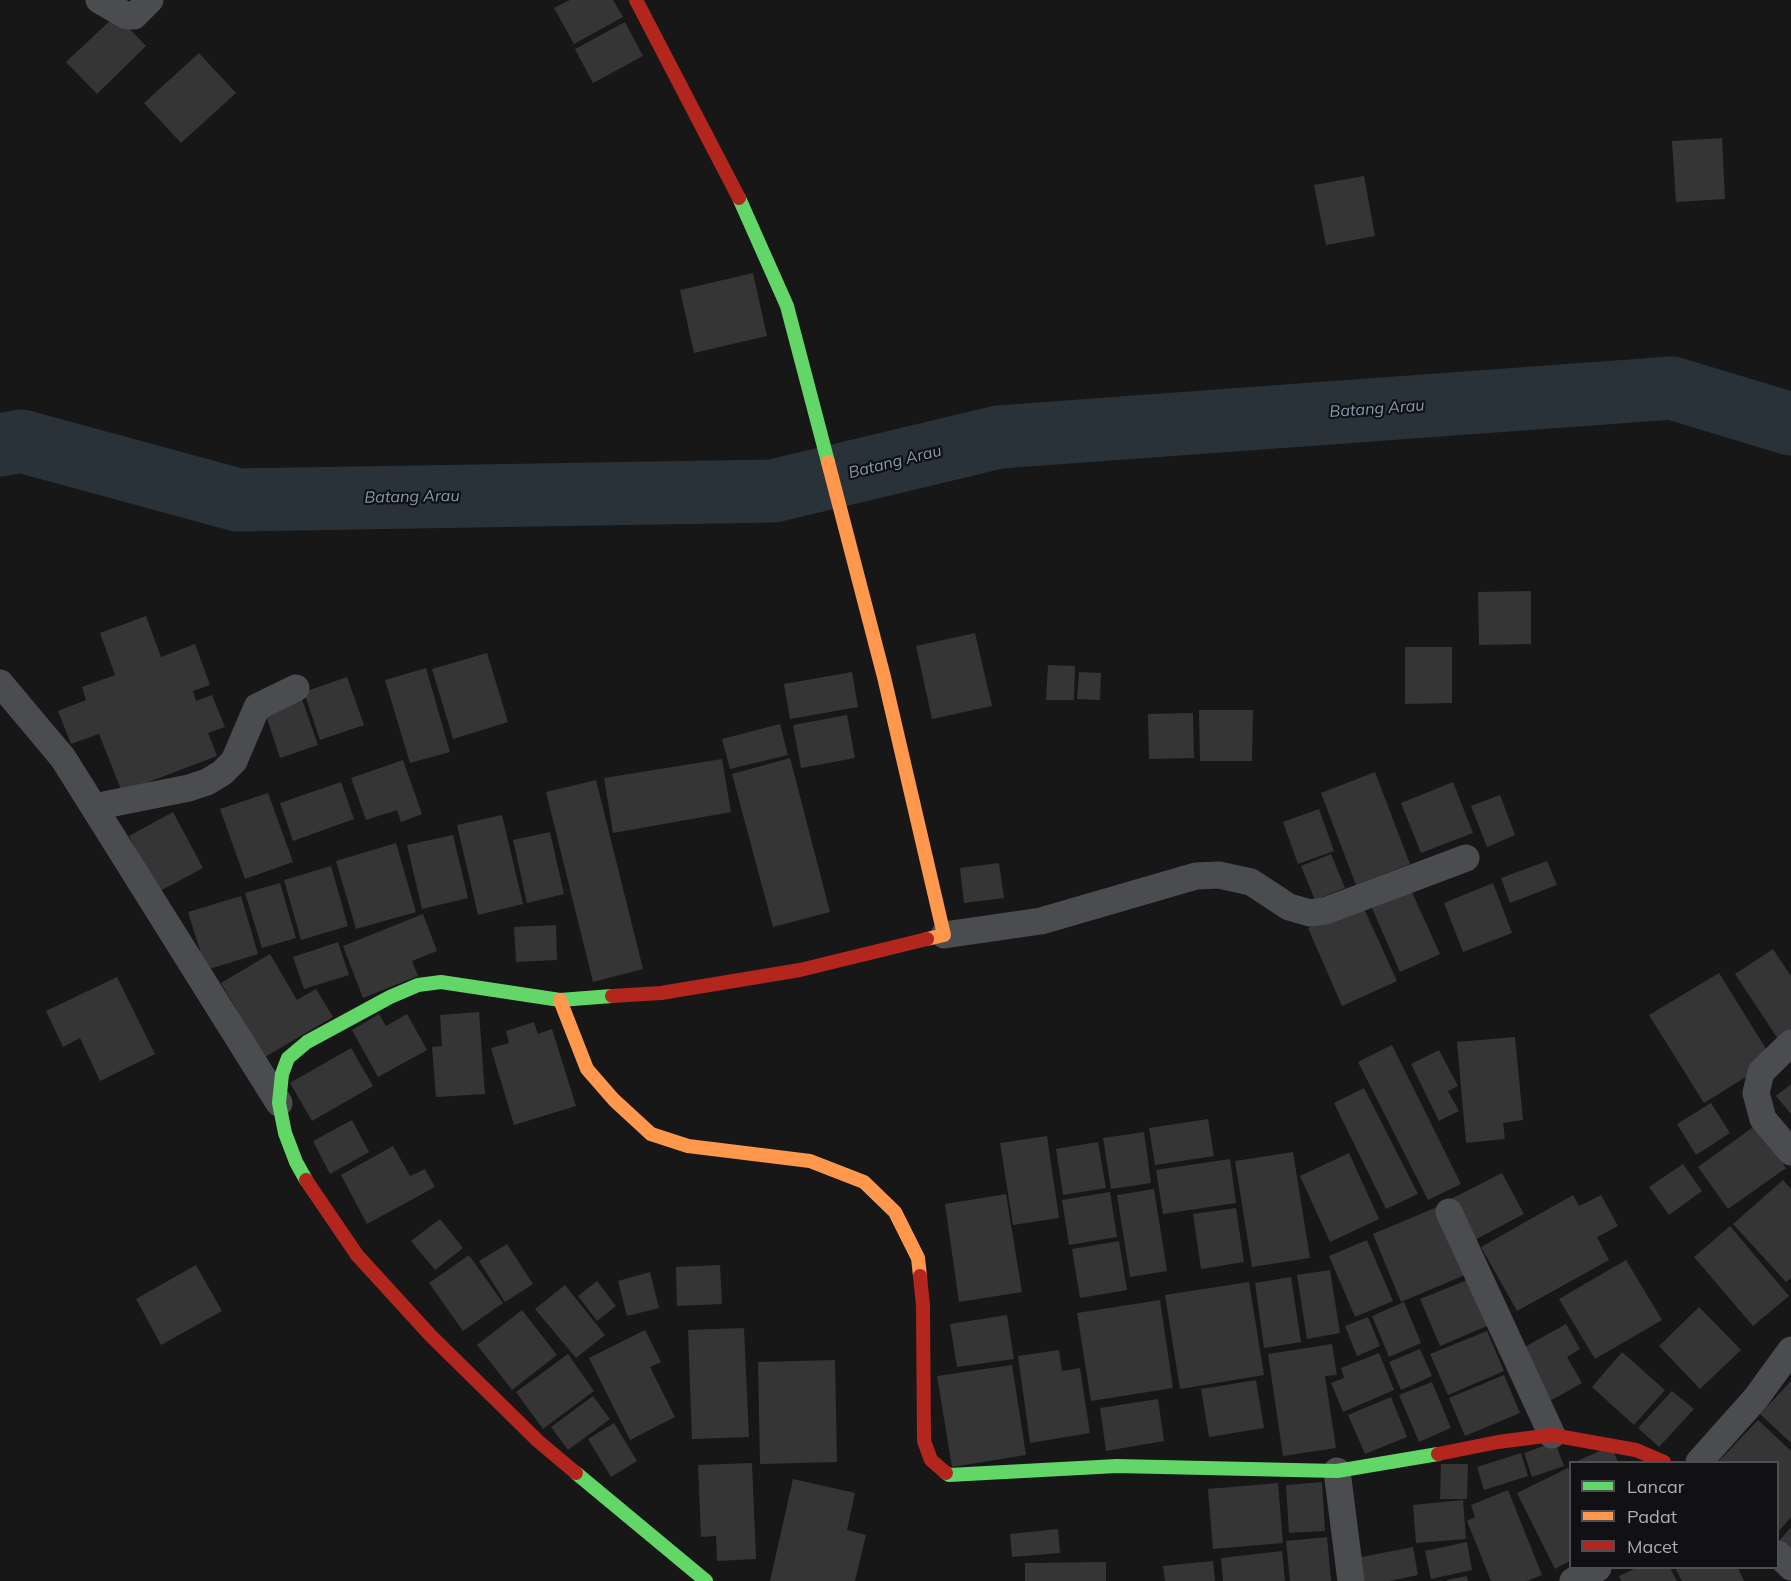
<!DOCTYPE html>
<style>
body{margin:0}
#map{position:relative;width:1791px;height:1581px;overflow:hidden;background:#171717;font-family:Mulish,sans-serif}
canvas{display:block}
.legend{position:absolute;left:1569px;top:1461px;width:210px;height:108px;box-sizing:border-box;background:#111113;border:2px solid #4d4f55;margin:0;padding:8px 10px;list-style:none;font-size:18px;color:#a8adb8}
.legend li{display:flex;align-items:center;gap:12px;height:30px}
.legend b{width:30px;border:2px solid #4d4f55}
</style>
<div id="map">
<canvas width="1791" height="1581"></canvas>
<ul class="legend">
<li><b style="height:8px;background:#63d668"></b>Lancar</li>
<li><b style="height:8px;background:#ff974d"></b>Padat</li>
<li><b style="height:8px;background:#b3261e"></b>Macet</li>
</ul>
</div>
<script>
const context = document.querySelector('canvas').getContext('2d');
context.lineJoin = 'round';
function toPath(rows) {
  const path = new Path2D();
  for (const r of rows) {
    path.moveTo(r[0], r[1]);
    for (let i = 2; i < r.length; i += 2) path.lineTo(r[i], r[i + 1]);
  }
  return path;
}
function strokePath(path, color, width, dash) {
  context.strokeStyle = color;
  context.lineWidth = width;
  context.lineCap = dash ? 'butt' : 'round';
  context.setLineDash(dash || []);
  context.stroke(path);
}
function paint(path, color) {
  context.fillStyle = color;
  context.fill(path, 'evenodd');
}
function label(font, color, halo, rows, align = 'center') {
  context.font = font + ' Mulish,sans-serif';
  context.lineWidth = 4.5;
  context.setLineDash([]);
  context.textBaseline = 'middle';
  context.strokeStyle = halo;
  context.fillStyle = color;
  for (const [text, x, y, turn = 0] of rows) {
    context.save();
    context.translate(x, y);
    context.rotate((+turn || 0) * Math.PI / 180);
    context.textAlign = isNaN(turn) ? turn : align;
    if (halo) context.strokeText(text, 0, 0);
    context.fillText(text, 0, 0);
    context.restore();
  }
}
strokePath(toPath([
 [0,445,21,441,238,500,773,491,999,437,1672,388,1791,424]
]), '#2a3239', 63);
paint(toPath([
 [570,0,613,0,623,17,574,44,554,8],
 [116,15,146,46,97,94,66,62],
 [625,22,643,56,593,83,575,49],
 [199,53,236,93,181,143,144,103],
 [1722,138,1725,199,1676,202,1672,141],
 [1364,176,1375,236,1326,245,1314,185],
 [753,273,767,336,694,353,680,290],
 [1531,591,1531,644,1479,645,1478,592],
 [146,616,161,657,195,644,210,685,193,691,196,701,212,695,225,727,208,733,217,756,122,792,99,734,71,744,58,711,86,700,82,687,115,675,100,633],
 [975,633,992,706,932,719,916,646],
 [1405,647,1452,647,1452,703,1405,704],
 [487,653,508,722,453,739,432,669],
 [1048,665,1075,666,1074,700,1046,700],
 [426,668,450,752,410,763,385,680],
 [852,672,858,707,790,719,784,684],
 [1079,672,1101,673,1100,700,1077,699],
 [347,677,364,725,320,740,304,692],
 [302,699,318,745,280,758,265,712],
 [1199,710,1253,710,1252,761,1200,761],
 [1193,713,1194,758,1149,759,1148,714],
 [847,715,855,758,801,768,793,725],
 [780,724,788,755,730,769,722,739],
 [790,758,830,912,773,927,732,774],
 [722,759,731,812,613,833,604,778],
 [403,760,422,814,401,822,397,810,366,820,351,778],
 [1375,772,1410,864,1356,885,1321,793],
 [596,780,643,969,593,982,546,792],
 [341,782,354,819,293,841,280,803],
 [1453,782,1473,833,1421,853,1401,803],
 [268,793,293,862,245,879,220,809],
 [1500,795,1515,835,1487,847,1471,806],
 [1319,809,1334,851,1298,864,1283,822],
 [173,812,203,868,158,892,129,836],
 [502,815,523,904,478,915,457,825],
 [550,832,564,894,527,903,513,840],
 [453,835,468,898,422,909,407,845],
 [396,843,416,912,356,929,336,861],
 [1331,854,1345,888,1315,900,1301,866],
 [1547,861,1557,885,1510,903,1501,878],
 [999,863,1004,898,964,903,960,868],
 [331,866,348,926,301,940,284,880],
 [280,883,296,938,262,948,245,893],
 [1493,883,1512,933,1463,952,1444,903],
 [1410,888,1440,954,1400,972,1371,906],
 [241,896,258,954,206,970,188,912],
 [1362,904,1397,981,1342,1006,1308,928],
 [423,914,437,951,412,961,418,976,363,998,343,946],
 [556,925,557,960,516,962,514,927],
 [338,942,349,975,304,989,293,957],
 [1773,949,1791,976,1791,1030,1778,1039,1735,974],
 [270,954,297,1000,316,989,333,1017,265,1057,221,983],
 [1719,973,1773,1060,1704,1103,1649,1015],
 [117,977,155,1054,100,1081,80,1038,63,1047,46,1011],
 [479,1012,485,1094,436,1097,432,1047,442,1046,440,1015],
 [379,1014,386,1026,407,1014,427,1050,378,1077,352,1030],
 [534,1022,538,1034,552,1029,576,1106,514,1125,491,1048,509,1043,506,1031],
 [1515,1037,1523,1120,1503,1123,1505,1139,1466,1143,1457,1042],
 [1392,1045,1461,1184,1428,1200,1358,1062],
 [351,1048,373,1086,312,1121,290,1083],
 [1439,1050,1458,1086,1448,1091,1459,1111,1439,1121,1411,1064],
 [1791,1084,1791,1114,1776,1096],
 [1364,1088,1418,1194,1386,1209,1334,1103],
 [1711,1103,1730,1133,1696,1155,1677,1124],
 [1208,1119,1214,1156,1155,1165,1149,1128],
 [352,1120,369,1152,330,1174,313,1141],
 [1756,1125,1786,1168,1728,1209,1698,1167],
 [1144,1132,1151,1183,1111,1189,1103,1138],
 [1047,1136,1059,1218,1013,1225,1000,1143],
 [1098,1142,1106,1188,1063,1195,1056,1149],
 [393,1146,410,1176,425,1169,435,1187,367,1224,341,1175],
 [1293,1152,1310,1258,1252,1267,1235,1161],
 [1349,1153,1379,1219,1330,1242,1300,1176],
 [1230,1159,1236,1203,1163,1214,1156,1170],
 [1683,1164,1702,1191,1669,1215,1649,1187],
 [1502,1173,1524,1214,1469,1243,1447,1201],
 [1783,1180,1791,1189,1791,1278,1786,1282,1733,1224],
 [1154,1189,1167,1271,1130,1277,1117,1195],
 [1110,1192,1117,1237,1069,1245,1062,1200],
 [1006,1194,1022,1292,959,1302,945,1204],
 [1573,1195,1579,1206,1601,1195,1618,1226,1597,1237,1609,1260,1517,1311,1481,1247],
 [1437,1207,1465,1275,1401,1302,1373,1234],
 [1236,1208,1244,1262,1201,1269,1193,1214],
 [440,1219,463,1248,435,1270,411,1241],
 [1730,1226,1789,1296,1753,1326,1694,1257],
 [1367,1240,1393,1301,1355,1317,1329,1256],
 [1119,1241,1127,1290,1080,1298,1072,1249],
 [507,1244,533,1284,505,1302,479,1261],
 [469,1255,503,1303,463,1331,429,1283],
 [1626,1260,1662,1320,1595,1359,1559,1299],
 [196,1265,222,1311,161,1345,136,1299],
 [720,1265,722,1304,677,1306,676,1267],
 [1330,1270,1340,1333,1307,1339,1297,1275],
 [650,1272,659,1308,627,1316,618,1281],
 [1291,1277,1301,1342,1264,1348,1255,1283],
 [1470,1279,1489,1325,1440,1346,1420,1299],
 [597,1281,616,1306,597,1321,578,1296],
 [1249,1282,1264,1375,1180,1389,1165,1295],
 [565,1285,605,1335,576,1358,535,1309],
 [1160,1300,1173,1388,1091,1401,1077,1313],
 [1404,1302,1421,1343,1389,1357,1372,1316],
 [1699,1307,1741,1350,1700,1389,1659,1346],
 [522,1310,557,1355,512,1390,477,1345],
 [1007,1315,1014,1359,957,1367,950,1324],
 [1368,1317,1380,1346,1357,1356,1345,1326],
 [1566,1324,1580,1349,1567,1357,1582,1383,1550,1401,1521,1349],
 [744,1328,749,1437,692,1439,688,1330],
 [645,1330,661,1362,650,1367,675,1417,630,1440,589,1358],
 [1487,1331,1504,1371,1448,1395,1430,1354],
 [1332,1344,1337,1375,1325,1376,1336,1448,1283,1456,1268,1354],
 [1420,1349,1432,1376,1401,1390,1389,1362],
 [1059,1350,1062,1371,1080,1368,1090,1433,1030,1443,1018,1356],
 [1622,1352,1665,1390,1634,1425,1592,1387],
 [1379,1353,1394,1390,1343,1412,1331,1383,1344,1378,1341,1368],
 [568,1354,594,1391,543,1429,516,1392],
 [835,1360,837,1462,760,1464,758,1362],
 [1012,1365,1026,1455,952,1467,937,1376],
 [1504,1375,1520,1413,1465,1436,1449,1398],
 [1256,1380,1264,1428,1209,1437,1201,1389],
 [1791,1381,1791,1443,1760,1414],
 [1432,1382,1451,1428,1419,1442,1399,1395],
 [1672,1391,1694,1409,1659,1447,1638,1428],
 [593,1396,610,1419,568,1450,551,1427],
 [1391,1397,1407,1437,1365,1454,1348,1415],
 [1158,1399,1164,1441,1106,1451,1100,1408],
 [1758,1420,1791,1451,1791,1517,1778,1532,1778,1462,1718,1462],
 [614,1423,637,1461,611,1477,588,1439],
 [1555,1442,1564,1466,1532,1477,1524,1453],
 [1611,1446,1618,1462,1575,1462],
 [1521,1453,1528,1476,1484,1490,1477,1467],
 [752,1463,756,1559,717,1561,716,1536,701,1537,698,1465],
 [1441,1464,1468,1464,1467,1499,1440,1499],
 [1568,1468,1570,1473,1570,1561,1555,1569,1517,1493],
 [793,1479,855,1493,847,1530,866,1535,855,1581,770,1581],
 [1322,1482,1325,1531,1289,1533,1286,1485],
 [1278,1483,1283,1543,1213,1549,1208,1489],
 [1508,1490,1542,1575,1527,1581,1491,1581,1467,1521,1475,1517,1471,1505],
 [1463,1500,1466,1539,1416,1543,1413,1505],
 [1791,1527,1791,1558,1778,1542],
 [1058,1529,1060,1553,1012,1557,1010,1534],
 [1327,1537,1331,1581,1290,1581,1286,1541],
 [1467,1542,1472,1570,1431,1579,1425,1551],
 [1413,1547,1418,1575,1390,1581,1361,1581,1356,1558],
 [1282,1551,1285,1581,1223,1581,1221,1558],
 [1213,1561,1215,1581,1165,1581,1163,1566],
 [1106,1562,1106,1581,1025,1581,1025,1563],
 [1636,1568,1670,1568,1677,1581,1621,1581,1619,1576],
 [1675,1568,1738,1568,1744,1581,1682,1581],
 [1467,1576,1468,1581,1447,1581,1447,1580]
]), '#353536');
strokePath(toPath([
 [99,0,127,16,134,16,150,0],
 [0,683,63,758,279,1103],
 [94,807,189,788,207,782,222,773,234,761,257,707,296,688],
 [944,935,1041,921,1196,876,1219,875,1251,882,1289,907,1310,913,1325,911,1466,858],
 [1791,1043,1761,1072,1756,1093,1763,1119,1791,1152],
 [1449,1212,1552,1435],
 [1699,1462,1756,1398,1791,1350],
 [1337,1471,1351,1581],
 [1778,1554,1791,1567],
 [1573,1581,1598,1568]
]), '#4b4c50', 27);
strokePath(toPath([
 [739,198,787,306,828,462],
 [306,1180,296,1162,285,1133,279,1103,282,1074,288,1058,307,1042,390,997,418,985,441,982,560,1000,612,996],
 [576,1473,706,1581],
 [946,1473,949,1475,1117,1466,1337,1471,1438,1454]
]), '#63d668', 14);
strokePath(toPath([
 [828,462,884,677,944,935,927,939],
 [560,1000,587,1069,614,1100,651,1134,688,1146,810,1161,864,1182,895,1212,918,1258,920,1276]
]), '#ff974d', 14);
strokePath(toPath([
 [636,0,739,198],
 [612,996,661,993,800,970,927,939],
 [306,1180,357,1255,431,1336,538,1441,576,1473],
 [920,1276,923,1305,924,1441,931,1460,946,1473],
 [1438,1454,1498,1442,1552,1435,1636,1450,1664,1462]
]), '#b3261e', 14);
label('italic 16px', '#7f9bb3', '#111113', [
 ["Batang Arau",1377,409,-4],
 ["Batang Arau",895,462,-14],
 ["Batang Arau",412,497,-1]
]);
</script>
